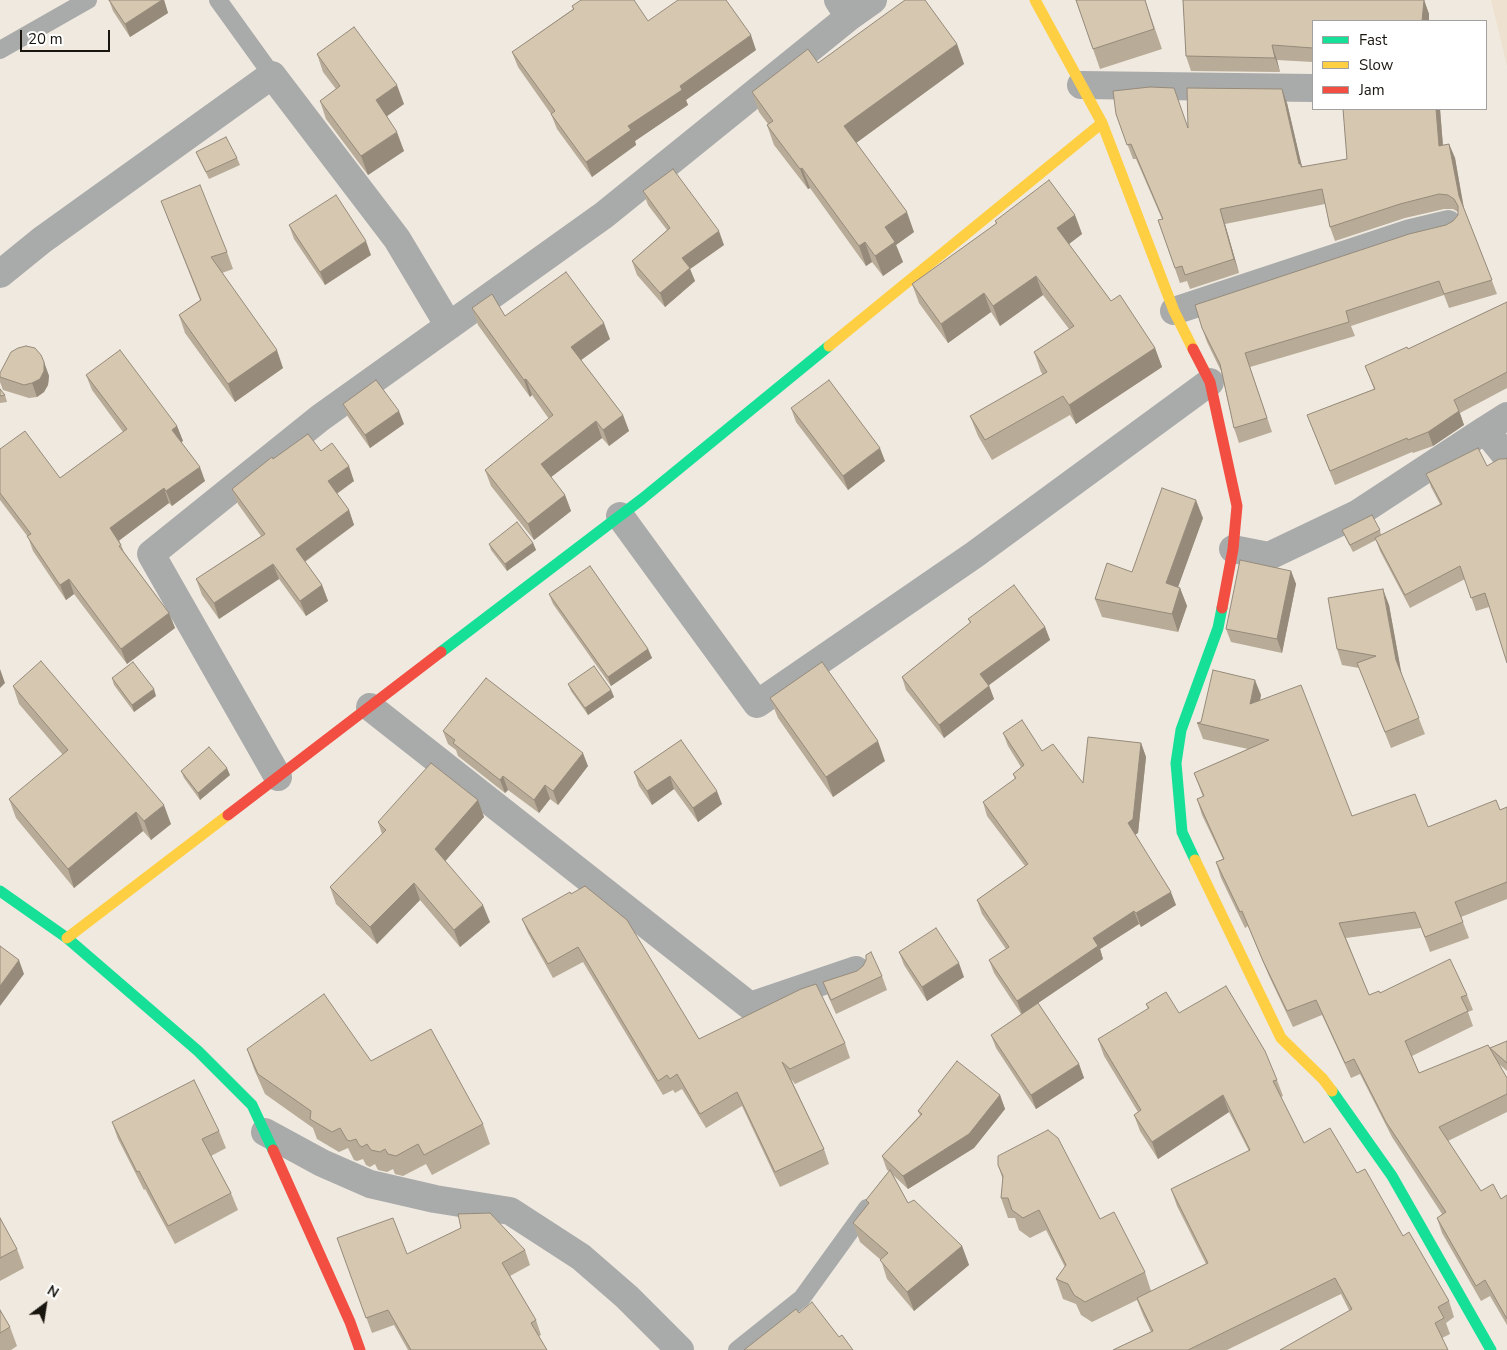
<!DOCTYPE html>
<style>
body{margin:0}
#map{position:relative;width:1507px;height:1350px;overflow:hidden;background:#f0e9df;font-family:"Nunito Sans",sans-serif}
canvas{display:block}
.legend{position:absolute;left:1312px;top:20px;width:175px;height:90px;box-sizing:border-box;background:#fff;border:1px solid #a3a19f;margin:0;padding:6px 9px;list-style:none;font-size:15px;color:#19150f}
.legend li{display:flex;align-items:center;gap:10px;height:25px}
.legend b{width:25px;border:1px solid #a3a19f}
.north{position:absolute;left:20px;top:1280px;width:50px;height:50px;-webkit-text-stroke:4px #fff;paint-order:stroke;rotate:31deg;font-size:14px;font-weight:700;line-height:20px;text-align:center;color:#19150f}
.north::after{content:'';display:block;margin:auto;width:18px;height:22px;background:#19150f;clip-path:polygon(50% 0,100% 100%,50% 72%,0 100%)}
.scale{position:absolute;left:20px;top:30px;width:90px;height:22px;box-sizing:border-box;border:2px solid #19150f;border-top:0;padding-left:6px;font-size:15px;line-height:18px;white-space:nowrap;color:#19150f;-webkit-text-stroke:4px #fff;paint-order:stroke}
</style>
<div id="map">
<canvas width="1507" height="1350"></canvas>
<ul class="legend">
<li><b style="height:6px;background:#16e098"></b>Fast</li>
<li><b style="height:6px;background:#ffcf43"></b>Slow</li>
<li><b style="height:6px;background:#f24e42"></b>Jam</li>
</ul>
<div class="north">N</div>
<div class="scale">20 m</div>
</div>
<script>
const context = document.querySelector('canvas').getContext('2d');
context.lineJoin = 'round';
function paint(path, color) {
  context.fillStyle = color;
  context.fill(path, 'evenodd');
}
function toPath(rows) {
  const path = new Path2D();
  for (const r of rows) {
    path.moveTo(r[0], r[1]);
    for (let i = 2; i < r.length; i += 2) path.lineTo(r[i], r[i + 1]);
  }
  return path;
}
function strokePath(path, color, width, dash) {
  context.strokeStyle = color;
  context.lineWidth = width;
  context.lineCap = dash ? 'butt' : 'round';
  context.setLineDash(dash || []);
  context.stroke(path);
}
paint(toPath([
 [1491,0,1507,0,1507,66,1492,4]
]), '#eee1cf');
strokePath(toPath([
 [218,0,272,75],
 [0,50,88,0],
 [737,1350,802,1298,867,1208]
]), '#a9abab', 18);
strokePath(toPath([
 [849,17,873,0],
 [1081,85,1313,88],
 [0,274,42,240,272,75,397,239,449,326],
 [1174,311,1410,233,1448,224],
 [1485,430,1507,416],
 [620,516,757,704,974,555,1210,382],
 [1233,549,1269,556,1357,514,1485,430,1507,457],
 [370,707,750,1006,856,970],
 [278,777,151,554,320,418,604,215,849,17,838,0],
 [265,1132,322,1163,370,1184,435,1199,510,1211,581,1257,627,1297,680,1350]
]), '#a9abab', 28);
strokePath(toPath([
 [441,652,642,499,829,346],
 [1195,860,1182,832,1176,763,1181,730,1218,628,1222,608],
 [0,891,67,938,198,1051,252,1105,273,1150],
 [1332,1091,1392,1176,1491,1350]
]), '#16e098', 11);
strokePath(toPath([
 [1035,0,1102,123,1174,311,1193,349],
 [829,346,1102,123],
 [1195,860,1281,1038,1323,1079,1332,1091],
 [67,938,228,815]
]), '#ffcf43', 11);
strokePath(toPath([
 [1193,349,1210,382,1237,506,1233,549,1222,608],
 [228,815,441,652],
 [273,1150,350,1322,360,1350]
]), '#f24e42', 11);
paint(toPath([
 [109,0,164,0,168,13,130,37,113,11],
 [1076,0,1145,0,1162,49,1100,69],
 [1183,0,1424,0,1429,14,1429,21,1313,21,1313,62,1277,60,1280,72,1191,71,1186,56],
 [572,6,648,21,756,50,686,100,688,105,635,141,636,145,592,177,557,129,551,114,518,67,512,52,573,9],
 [957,44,964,64,856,143,914,232,896,245,903,262,883,276,872,262,866,266,810,188,808,189,774,145,767,125,768,124,759,112,752,92,818,63],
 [317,54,404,104,387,116,404,151,368,175,326,119,320,101,336,89,323,72],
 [1287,103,1302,167,1347,159,1343,109,1440,109,1443,145,1449,144,1455,158,1464,208,1497,294,1449,308,1444,295,1351,326,1355,336,1250,367,1272,432,1239,443,1234,428,1221,371,1207,342,1202,328,1446,225,1453,221,1458,215,1458,212,1453,209,1444,209,1405,218,1335,241,1330,227,1325,204,1225,224,1239,273,1190,289,1187,281,1180,283,1158,220,1162,219,1136,159,1133,159,1116,114,1188,127],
 [196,152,237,158,240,165,209,179,199,159],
 [643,191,724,245,690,269,695,281,665,307,637,275,632,261,667,230,648,205],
 [161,201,227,252,233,269,222,273,283,368,235,402,185,333,179,315,200,300],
 [1075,215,1082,234,1069,244,1111,301,1155,348,1162,367,1076,424,1070,415,992,460,978,436,970,416,1043,375,1041,372,1034,352,1069,329,1043,295,1000,326,991,312,948,343,919,303,912,284,996,224,995,221],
 [289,225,371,255,325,285,294,239],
 [1507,302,1507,388,1460,413,1464,425,1433,446,1413,453,1412,452,1335,485,1307,415,1374,389,1365,366,1408,349],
 [472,308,610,339,581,360,623,415,629,431,609,446,602,438,551,477,565,495,571,511,534,540,491,486,485,470,549,419,532,395,530,397,478,325],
 [44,362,49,376,48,385,44,392,37,397,29,398,3,390,0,382,0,373],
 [86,375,177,426,183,441,181,442,205,481,172,506,169,503,119,540,124,552,169,613,175,628,127,664,74,594,66,600,33,551,28,537,0,500,0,449,60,478,123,432,92,390],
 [0,389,5,395,7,402,0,403],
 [343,404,404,424,370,448,348,417],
 [791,408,885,461,848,490,796,422],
 [1478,448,1489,607,1476,611,1465,579,1410,608,1380,551,1376,540,1353,552,1345,537,1342,530,1380,530,1381,535,1440,504,1431,487,1426,474],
 [321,451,354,481,337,494,349,510,354,525,305,562,322,585,328,601,306,616,279,579,219,619,202,595,196,579,261,536,238,504,232,489,273,459],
 [1203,518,1178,587,1180,588,1187,606,1178,632,1102,617,1095,599,1132,572],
 [533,543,536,550,507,571,491,550,489,544],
 [1291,571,1296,584,1282,653,1231,642,1226,629],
 [549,594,648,649,652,658,611,686,553,604],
 [1389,605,1401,673,1425,734,1391,748,1359,668,1342,665,1337,649],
 [968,619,1045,627,1050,640,989,685,994,699,944,738,906,690,902,677,970,623],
 [112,678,156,696,134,712,114,685],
 [568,684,611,690,614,697,588,715,571,691],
 [13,686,171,824,151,840,143,831,74,888,16,818,9,799,63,755,19,704],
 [1261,695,1260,700,1352,816,1428,827,1500,810,1507,807,1507,899,1461,917,1469,938,1430,952,1421,928,1346,938,1369,995,1380,993,1467,995,1473,1010,1468,1012,1473,1026,1412,1056,1419,1073,1491,1050,1490,1048,1507,1041,1507,1071,1499,1064,1507,1078,1507,1112,1448,1141,1481,1191,1501,1199,1507,1195,1507,1325,1490,1296,1481,1301,1442,1233,1437,1218,1442,1214,1392,1137,1360,1074,1351,1078,1322,1015,1293,1027,1269,976,1248,926,1245,928,1221,878,1216,862,1223,859,1202,815,1197,799,1203,797,1194,773,1248,749,1203,739,1197,723],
 [770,698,885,761,833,797,778,718],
 [443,731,588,766,558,805,550,799,539,813,508,790,505,793,458,756,456,750,448,744],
 [1003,733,1042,751,1083,783,1141,743,1146,757,1138,833,1135,834,1176,905,1141,927,1139,924,1100,949,1103,959,1038,1003,1079,1064,1084,1078,1036,1109,996,1048,991,1035,1021,1014,994,973,989,960,1006,949,982,914,977,900,1025,866,987,816,983,802,1015,779,1013,774,1021,767,1008,746],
 [681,740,722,804,698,822,674,789,652,805,639,786,634,772],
 [181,771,230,775,200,800,184,778],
 [478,800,484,817,445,861,490,922,460,947,420,900,377,944,336,904,330,887,382,834,378,822],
 [571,894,699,1039,845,1043,850,1058,795,1084,791,1079,824,1149,829,1164,780,1187,742,1106,706,1128,682,1089,675,1093,673,1090,663,1095,583,962,553,978,528,933,522,919],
 [899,952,964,977,927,1001,904,965],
 [863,966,882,976,887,990,836,1014,828,996,823,982,857,971],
 [1146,1004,1179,1013,1277,1080,1283,1096,1281,1097,1304,1143,1357,1173,1403,1236,1449,1301,1454,1317,1446,1323,1450,1334,1442,1338,1349,1310,1341,1294,1227,1350,1113,1350,1151,1332,1143,1315,1137,1300,1092,1322,1081,1315,1076,1304,1063,1299,1056,1279,1065,1267,1046,1230,1030,1238,1019,1230,1015,1218,1008,1218,1001,1198,1003,1180,998,1165,1100,1219,1145,1272,1151,1291,1206,1264,1177,1206,1171,1189,1249,1151,1229,1112,1158,1159,1140,1131,1134,1115,1138,1112,1104,1056,1098,1039,1148,1009],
 [247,1049,371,1061,483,1124,490,1144,432,1175,426,1164,403,1176,395,1174,393,1169,387,1172,378,1170,375,1164,370,1167,366,1165,363,1159,357,1161,354,1160,348,1148,339,1152,317,1139,313,1128,265,1094,254,1069],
 [1000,1095,1005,1109,974,1148,908,1189,893,1175,908,1203,962,1246,969,1265,914,1311,887,1279,881,1260,860,1242,853,1223,868,1205,866,1200,889,1171,887,1170,882,1156,920,1115,918,1111],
 [112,1122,219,1131,226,1148,211,1156,231,1193,238,1210,175,1244,145,1189,144,1190,118,1139],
 [0,1218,17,1249,24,1268,0,1281],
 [337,1238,407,1254,525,1250,530,1265,510,1276,536,1320,541,1335,539,1336,547,1350,408,1350,394,1325,372,1333],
 [0,1310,10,1327,17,1346,11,1350,0,1350]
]), '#b8ab97');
paint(toPath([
 [162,0,164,0,168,13,130,37,125,24],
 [1424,0,1429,14,1429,21,1422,21],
 [751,35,756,50,686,100,688,105,635,141,636,145,592,177,586,162,628,126,680,86],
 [957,44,964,64,852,146,844,126],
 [1272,45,1277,60,1280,72,1275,58],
 [397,85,404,104,383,119,376,100],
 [1282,89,1287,103,1302,167,1299,164],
 [1436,109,1440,109,1444,160,1439,146],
 [397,132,404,151,368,175,361,156],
 [1449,144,1455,158,1464,210,1459,196],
 [802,168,810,188,808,189,800,169],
 [1220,209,1225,224,1239,273,1234,259],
 [907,212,914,232,896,245,903,262,883,276,875,256,885,227],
 [1075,215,1082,234,1065,247,1057,228],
 [719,231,724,245,690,269,695,281,665,307,660,293,682,258],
 [366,241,371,255,325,285,320,272],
 [865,242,872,262,866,266,859,246],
 [1036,276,1043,295,1000,326,993,306],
 [984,293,991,312,948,343,941,324],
 [604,323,610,339,577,363,571,347],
 [1155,348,1162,367,1076,424,1069,405],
 [277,350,283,368,235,402,228,384],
 [44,362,49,376,48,385,44,392,37,397,32,383],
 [526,379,532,395,530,397,524,380],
 [399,411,404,424,370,448,365,435],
 [1459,411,1464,425,1433,446,1428,432],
 [623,415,629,431,609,446,603,430],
 [596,421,602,438,546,481,541,464],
 [177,426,183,441,178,444,172,430],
 [880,448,885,461,848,490,843,476],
 [349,466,354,481,333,496,328,481],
 [200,467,205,481,172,506,166,491],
 [164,488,169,503,116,543,110,528],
 [565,495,571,511,534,540,528,524],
 [1196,500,1203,518,1173,601,1166,583],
 [349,510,354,525,301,564,296,549],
 [533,543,536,550,507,571,505,564],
 [273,564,279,579,219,619,214,603],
 [1291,571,1296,584,1282,653,1277,639],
 [69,579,74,594,66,600,60,585],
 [322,585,328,601,306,616,300,601],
 [1180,588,1187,606,1178,632,1172,614],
 [1383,589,1389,605,1402,676,1396,660],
 [169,613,175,628,127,664,121,649],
 [1045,627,1050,640,985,688,980,674],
 [648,649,652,658,611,686,608,677],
 [0,669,5,683,0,688],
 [1255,680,1261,695,1256,719,1250,704],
 [989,686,994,699,944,738,939,725],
 [154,689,156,696,134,712,132,705],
 [611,690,614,697,588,715,585,708],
 [878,741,885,761,833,797,826,777],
 [1141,743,1146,757,1138,833,1133,836,1128,823],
 [583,753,588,766,558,805,553,791],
 [227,768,230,775,200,800,198,793],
 [503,776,508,790,505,793,500,780],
 [670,776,674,789,652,805,647,791],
 [545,785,550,799,539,813,534,800],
 [717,791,722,804,698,822,693,808],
 [478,800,484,817,441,866,435,849],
 [164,805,171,824,151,840,144,821],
 [136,812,143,831,74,888,68,869],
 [414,883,420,900,377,944,370,927],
 [1171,892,1176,905,1141,927,1136,913],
 [483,905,490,922,460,947,454,930],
 [1134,911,1139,924,1100,949,1103,959,1022,1014,1017,1001,1093,938],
 [19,960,24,974,0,1006,0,986],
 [959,963,964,977,927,1001,922,987],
 [1079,1064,1084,1078,1036,1109,1031,1095],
 [1000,1095,1005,1109,974,1148,908,1189,903,1176],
 [1223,1095,1229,1112,1158,1159,1152,1142],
 [962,1246,969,1265,914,1311,907,1292]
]), '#968b7b');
const building = toPath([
 [109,0,162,0,125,24,109,0],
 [581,0,634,0,648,21,678,0,726,0,751,35,680,86,682,90,628,126,631,130,586,162,551,114,555,111,512,52,574,9,572,6,581,0],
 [905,0,925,0,957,44,844,126,907,212,885,227,895,242,875,256,865,242,859,246,802,168,800,169,767,125,773,121,752,92,808,49,818,63,905,0],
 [1076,0,1145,0,1154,29,1093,49,1076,0],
 [1183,0,1424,0,1422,21,1313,21,1313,48,1272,45,1275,58,1186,56,1183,0],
 [354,27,397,85,376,100,397,132,361,156,320,101,340,86,317,54,354,27],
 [1150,87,1174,88,1188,128,1187,88,1282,89,1299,164,1301,164,1301,167,1347,159,1343,109,1436,109,1439,146,1449,144,1459,196,1492,280,1444,294,1439,281,1346,311,1349,322,1245,353,1267,418,1234,428,1220,364,1202,328,1195,305,1409,234,1446,225,1453,221,1458,215,1458,206,1454,199,1448,195,1439,194,1400,204,1330,227,1322,189,1220,209,1234,259,1185,275,1182,266,1175,268,1158,220,1163,219,1131,144,1127,145,1116,114,1113,91,1150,87],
 [226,137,237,158,206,172,196,152,226,137],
 [673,169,719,231,682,258,690,268,660,293,632,261,670,228,643,191,673,169],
 [1049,180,1075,215,1057,228,1111,301,1120,295,1155,348,1069,405,1063,396,985,440,970,416,1047,372,1034,352,1074,326,1036,276,993,306,984,293,941,324,912,284,997,223,995,221,1049,180],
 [200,185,227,252,211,257,277,350,228,384,179,315,201,300,161,201,200,185],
 [336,195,366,241,320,272,289,225,336,195],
 [566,272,604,323,571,347,623,415,603,430,596,421,541,464,565,495,528,524,485,470,553,415,526,379,524,380,472,308,492,294,505,316,566,272],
 [1507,302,1507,372,1454,400,1459,411,1428,432,1408,440,1407,438,1330,471,1307,415,1375,389,1365,366,1407,347,1408,349,1507,302],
 [26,346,35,348,41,355,44,362,44,371,40,379,32,383,24,385,0,377,0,373,11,352,18,348,26,346],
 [120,350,177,426,172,430,200,467,166,491,164,488,110,528,121,545,119,546,169,613,121,649,69,579,60,585,27,536,31,534,0,493,0,449,25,431,60,478,127,429,86,375,120,350],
 [376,380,399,411,365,435,343,404,376,380],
 [829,380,880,448,843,476,791,408,829,380],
 [0,389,5,395,0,396,0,389],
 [308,434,321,451,332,443,349,466,328,481,349,510,296,549,322,585,300,601,273,564,214,603,196,579,265,534,232,489,272,457,273,459,308,434],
 [1478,448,1487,466,1499,459,1505,459,1507,458,1507,663,1485,593,1471,598,1460,566,1405,595,1375,538,1442,504,1426,474,1478,448],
 [1162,488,1196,500,1166,583,1180,588,1172,614,1095,599,1107,563,1132,572,1162,488],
 [1372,515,1380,530,1350,545,1342,530,1372,515],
 [517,522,533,543,505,564,489,544,517,522],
 [1240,560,1291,571,1277,639,1226,629,1240,560],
 [590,566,648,649,608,677,549,594,590,566],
 [1014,585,1045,627,980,674,989,686,939,725,902,677,971,622,968,619,1014,585],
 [1383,589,1396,660,1419,718,1385,732,1357,663,1376,656,1337,649,1328,598,1383,589],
 [41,661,164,805,144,821,136,812,68,869,9,799,68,750,13,686,41,661],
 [133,662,154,689,132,705,112,678,133,662],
 [822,662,878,741,826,777,770,698,822,662],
 [594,666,611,690,585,708,568,684,594,666],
 [1213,670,1255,680,1250,704,1301,685,1352,816,1415,794,1428,827,1496,800,1500,810,1507,807,1507,882,1455,902,1463,922,1425,937,1415,912,1339,923,1369,995,1379,991,1380,993,1450,959,1467,995,1461,997,1468,1011,1405,1041,1419,1073,1488,1045,1507,1078,1507,1094,1439,1127,1481,1191,1493,1184,1501,1199,1507,1195,1507,1319,1485,1280,1476,1286,1437,1218,1446,1212,1386,1122,1354,1059,1345,1063,1316,1000,1287,1011,1263,961,1242,911,1240,912,1216,862,1224,859,1197,799,1204,796,1194,773,1269,740,1197,723,1201,722,1213,670],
 [486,678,583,753,553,791,545,785,534,800,503,776,500,780,453,743,455,740,443,731,486,678],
 [1022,720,1042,751,1053,744,1083,783,1088,737,1141,743,1133,819,1128,823,1171,892,1136,913,1134,911,1093,938,1098,946,1017,1001,989,960,1009,947,977,900,1028,864,983,802,1016,778,1013,774,1024,765,1003,733,1022,720],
 [681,740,717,791,693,808,670,776,647,791,634,772,681,740],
 [209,747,227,768,198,793,181,771,209,747],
 [431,763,478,800,435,849,483,905,454,930,414,883,370,927,330,887,386,830,378,822,431,763],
 [585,886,627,920,699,1039,801,989,816,984,845,1043,790,1069,782,1062,824,1149,775,1172,737,1092,700,1114,677,1074,670,1079,667,1075,658,1081,578,947,548,964,522,919,570,892,571,894,585,886],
 [936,928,959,963,922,987,899,952,936,928],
 [0,946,19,960,0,986,0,946],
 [871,952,882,976,831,1000,823,982,857,971,863,966,866,960,866,955,871,952],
 [1226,986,1265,1051,1277,1080,1273,1081,1304,1143,1330,1128,1357,1173,1365,1169,1403,1236,1409,1232,1449,1301,1438,1307,1444,1318,1435,1323,1448,1350,1280,1350,1352,1309,1335,1278,1188,1350,1113,1350,1153,1331,1137,1298,1208,1263,1171,1189,1250,1150,1223,1095,1152,1142,1134,1115,1141,1110,1098,1039,1149,1008,1146,1004,1166,992,1179,1013,1226,986],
 [324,994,371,1061,431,1029,483,1124,424,1155,418,1144,396,1156,388,1154,385,1149,380,1152,371,1150,367,1144,362,1147,359,1145,356,1139,350,1141,347,1140,340,1128,332,1132,310,1119,311,1111,258,1074,247,1049,324,994],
 [1038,1003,1079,1064,1031,1095,991,1035,1038,1003],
 [1507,1041,1507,1063,1490,1048,1507,1041],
 [957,1061,1000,1095,969,1134,903,1176,882,1156,922,1114,918,1111,957,1061],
 [194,1080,219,1131,202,1139,231,1193,168,1226,139,1171,137,1172,112,1122,194,1080],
 [1048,1130,1058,1138,1100,1219,1114,1212,1145,1272,1085,1302,1074,1295,1068,1284,1056,1279,1066,1265,1039,1210,1023,1218,1012,1210,1008,1198,1001,1198,1003,1176,998,1165,998,1156,1048,1130],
 [890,1170,908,1203,914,1200,962,1246,907,1292,880,1260,888,1253,853,1223,869,1203,866,1200,890,1170],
 [490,1213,525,1250,502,1263,536,1320,531,1323,547,1350,411,1350,388,1310,366,1318,337,1238,393,1218,407,1254,461,1228,458,1214,490,1213],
 [0,1218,17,1249,0,1258,0,1218],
 [812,1302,839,1337,842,1335,853,1350,744,1350,796,1309,799,1313,812,1302],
 [0,1310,10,1327,0,1333,0,1310]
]);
paint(building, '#d6c7b0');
strokePath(building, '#968b7b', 1);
</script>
